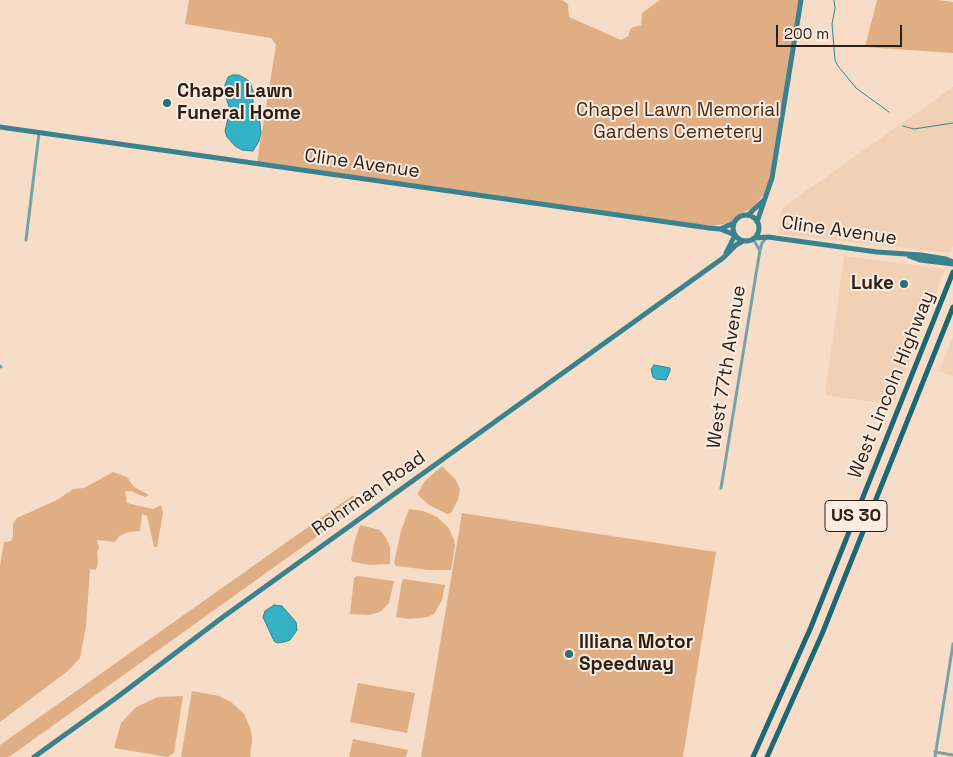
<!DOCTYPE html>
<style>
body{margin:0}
#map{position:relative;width:953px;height:757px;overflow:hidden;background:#f7ddc8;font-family:"Space Grotesk",sans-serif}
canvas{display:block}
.scale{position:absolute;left:776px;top:25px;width:126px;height:22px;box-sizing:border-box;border:2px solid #292018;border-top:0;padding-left:6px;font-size:15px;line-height:18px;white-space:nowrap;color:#292018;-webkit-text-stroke:4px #fcece0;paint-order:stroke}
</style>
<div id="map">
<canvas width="953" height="757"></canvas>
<div class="scale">200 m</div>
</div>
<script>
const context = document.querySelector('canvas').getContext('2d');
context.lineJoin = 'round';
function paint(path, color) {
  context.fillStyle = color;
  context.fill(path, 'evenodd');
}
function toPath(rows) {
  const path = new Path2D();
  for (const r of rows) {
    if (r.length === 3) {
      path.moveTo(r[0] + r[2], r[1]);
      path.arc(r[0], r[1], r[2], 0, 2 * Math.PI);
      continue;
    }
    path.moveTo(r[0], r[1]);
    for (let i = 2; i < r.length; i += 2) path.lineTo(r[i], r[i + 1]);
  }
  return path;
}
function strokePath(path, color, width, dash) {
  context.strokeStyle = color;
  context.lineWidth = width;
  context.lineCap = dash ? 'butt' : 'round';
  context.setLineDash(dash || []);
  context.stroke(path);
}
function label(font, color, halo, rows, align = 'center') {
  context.font = font + ' "Space Grotesk",sans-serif';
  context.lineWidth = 4;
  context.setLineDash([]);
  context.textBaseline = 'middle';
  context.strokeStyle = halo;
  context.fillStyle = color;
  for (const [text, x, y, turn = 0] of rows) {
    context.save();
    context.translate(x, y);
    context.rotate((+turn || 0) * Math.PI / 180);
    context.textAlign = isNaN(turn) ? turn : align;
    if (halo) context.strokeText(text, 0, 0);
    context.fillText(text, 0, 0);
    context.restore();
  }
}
paint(toPath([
 [953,87,953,245,950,253,778,234,782,208],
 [844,256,945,269,893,405,825,395],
 [953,337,953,376,939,371]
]), '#f0d1b6');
paint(toPath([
 [189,0,562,0,568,4,569,17,621,40,628,36,631,28,641,25,642,13,660,0,799,0,769,182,764,194,753,208,740,214,733,221,724,224,711,226,257,162,276,45,271,38,185,24],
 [877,0,939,0,953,2,953,53,865,47],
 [442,466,456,480,460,489,458,500,451,513,447,514,429,505,418,495,418,493,425,481],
 [113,472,127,477,134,487,149,495,145,497,131,491,125,491,127,503,153,509,161,505,163,513,157,547,154,547,147,516,142,514,140,531,129,532,119,536,115,542,97,540,99,548,97,552,98,562,96,570,90,569,86,626,80,658,69,670,0,722,0,566,4,542,11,541,13,536,13,524,17,518,57,500,73,489,84,488],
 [352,496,368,500,9,757,0,757,0,745],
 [409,509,423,511,437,517,449,528,454,540,455,546,451,570,429,570,396,566,394,563,401,531],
 [462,513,716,552,683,757,421,757],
 [360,525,380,530,386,538,390,547,390,564,370,565,353,562,351,560,354,544],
 [357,576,394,581,389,603,380,612,369,615,350,614,354,578],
 [404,579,445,585,442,600,434,614,428,617,409,619,396,617,402,581],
 [358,683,415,693,407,733,350,722],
 [192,691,219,696,231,702,244,714,251,730,252,741,250,757,181,757],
 [183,696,174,753,168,757,114,748,121,723,136,707,158,697],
 [353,739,408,750,406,757,349,757]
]), '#e0ae84');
const water = toPath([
 [233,75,239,75,246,79,250,82,253,91,253,105,260,123,261,133,259,141,253,151,242,150,235,146,227,137,225,131,230,110,225,94,225,85,228,77,233,75],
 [654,365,670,368,670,371,666,380,656,379,653,377,651,369,654,365],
 [274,605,282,606,296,622,297,630,290,640,284,642,277,643,274,641,263,617,265,611,274,605]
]);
paint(water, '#35b1c4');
strokePath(water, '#318690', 1);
strokePath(toPath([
 [834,0,835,8,832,24,835,60,838,66,856,88,889,112],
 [903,126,914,129,953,123]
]), '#318690', 1);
strokePath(toPath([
 [753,239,759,249],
 [26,240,39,133],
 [0,366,1,367],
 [721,488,760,250,762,243,767,237],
 [935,752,953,755],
 [935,757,953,644]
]), '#76a2aa', 3);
strokePath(toPath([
 [0,127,709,228,720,229,734,223],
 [746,228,13],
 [748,215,764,200],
 [757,222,772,178,801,0],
 [720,229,735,235],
 [754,238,768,237,877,252,921,255,946,259,953,262],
 [726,253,735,235],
 [909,256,920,260,953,264],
 [34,757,116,698,223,617,723,258,736,245,743,241]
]), '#3a828e', 5);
strokePath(toPath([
 [753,757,811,627,953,272],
 [767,757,822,634,953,307]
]), '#1c6874', 5);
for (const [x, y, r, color] of [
 [167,103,5,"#276f7b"],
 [904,284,5,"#276f7b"],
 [569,654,5,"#276f7b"]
]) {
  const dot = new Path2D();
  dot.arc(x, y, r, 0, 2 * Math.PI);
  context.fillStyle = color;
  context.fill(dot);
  strokePath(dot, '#fcece0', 2);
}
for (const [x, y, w] of [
 [856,516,62]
]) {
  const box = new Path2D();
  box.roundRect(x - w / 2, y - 15.5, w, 31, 4);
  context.fillStyle = '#fcece0';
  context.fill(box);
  strokePath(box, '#292018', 1);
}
label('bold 18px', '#292018', null, [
 ["US 30",856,516]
]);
label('bold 19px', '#292018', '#fcece0', [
 ["Chapel Lawn",177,92],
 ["Funeral Home",177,114],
 ["Luke",894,284,"right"],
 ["Illiana Motor",579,643],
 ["Speedway",579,665]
], 'left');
label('19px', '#462b12', '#fcece0', [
 ["Chapel Lawn Memorial",678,111],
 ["Gardens Cemetery",678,133]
]);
label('19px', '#292018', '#fcece0', [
 ["Cline Avenue",362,164,8],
 ["Cline Avenue",839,231,8],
 ["West 77th Avenue",727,367,-81],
 ["West Lincoln Highway",892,385,-68],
 ["Rohrman Road",369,494,-35]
]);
</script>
